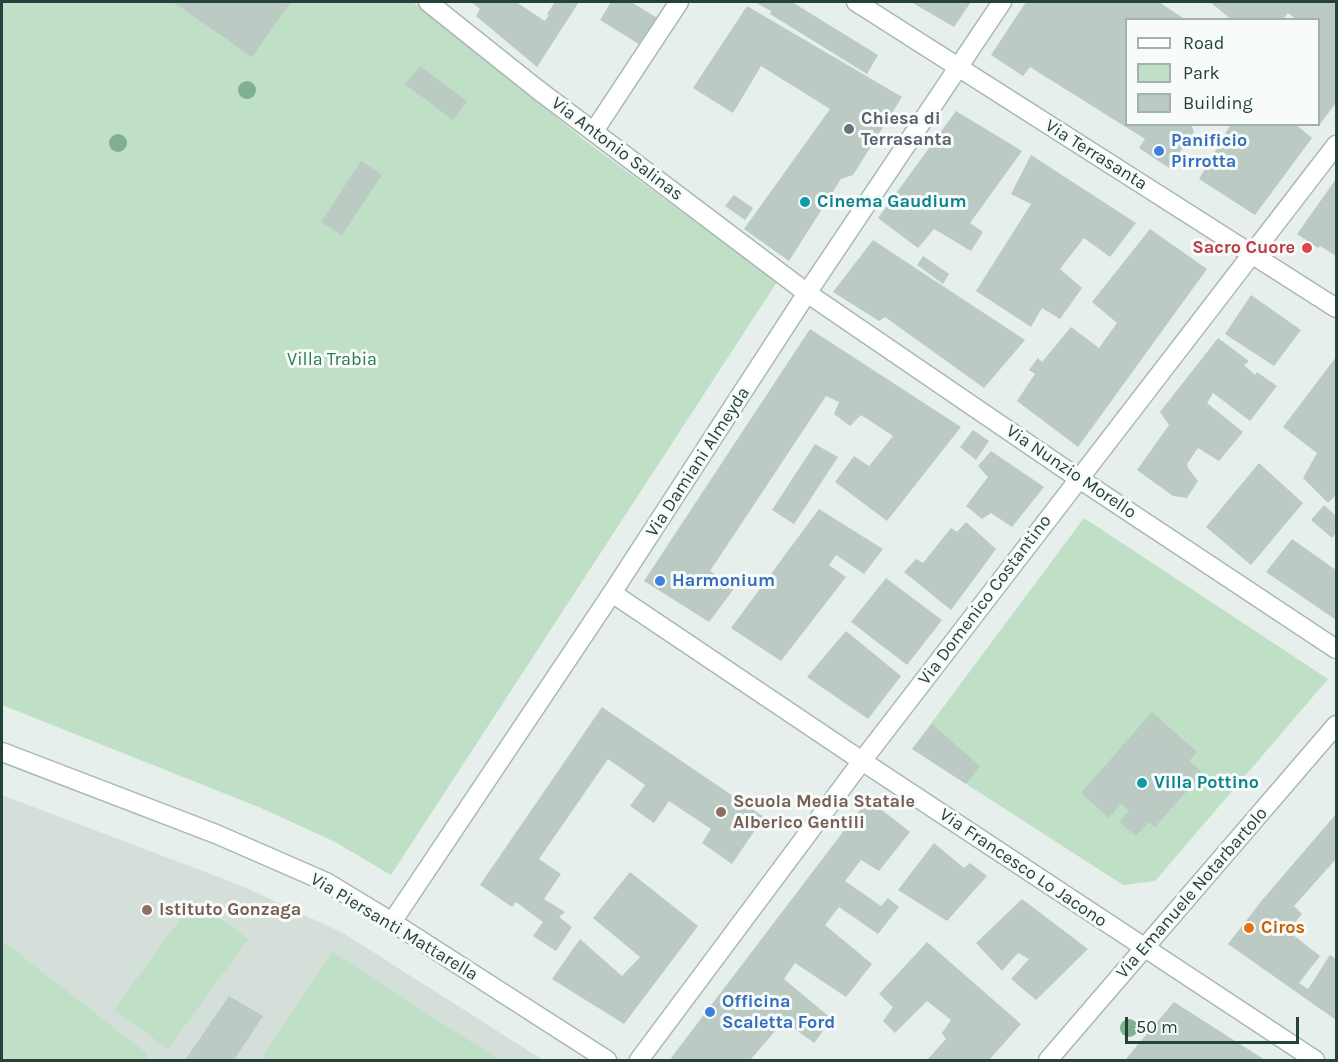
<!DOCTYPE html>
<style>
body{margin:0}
#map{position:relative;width:1338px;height:1062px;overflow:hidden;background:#e6efeb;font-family:Karla,sans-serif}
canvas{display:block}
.frame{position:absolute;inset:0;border:3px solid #244239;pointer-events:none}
.legend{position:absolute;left:1125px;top:18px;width:195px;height:108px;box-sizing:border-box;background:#f7fbf9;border:2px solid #a3b1ac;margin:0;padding:8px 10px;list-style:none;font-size:18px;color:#244239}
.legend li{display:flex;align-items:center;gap:12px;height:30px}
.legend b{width:30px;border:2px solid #a3b1ac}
.scale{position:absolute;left:1125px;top:1017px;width:174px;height:27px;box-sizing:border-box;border:3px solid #244239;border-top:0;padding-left:8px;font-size:18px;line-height:21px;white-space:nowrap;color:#244239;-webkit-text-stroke:4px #f7fbf9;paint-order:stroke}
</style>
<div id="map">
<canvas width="1338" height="1062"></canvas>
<div class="frame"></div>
<ul class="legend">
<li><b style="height:8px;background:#fff"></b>Road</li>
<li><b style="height:16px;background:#bfe0c7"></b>Park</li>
<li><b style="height:16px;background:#bbcac3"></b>Building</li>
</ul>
<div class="scale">50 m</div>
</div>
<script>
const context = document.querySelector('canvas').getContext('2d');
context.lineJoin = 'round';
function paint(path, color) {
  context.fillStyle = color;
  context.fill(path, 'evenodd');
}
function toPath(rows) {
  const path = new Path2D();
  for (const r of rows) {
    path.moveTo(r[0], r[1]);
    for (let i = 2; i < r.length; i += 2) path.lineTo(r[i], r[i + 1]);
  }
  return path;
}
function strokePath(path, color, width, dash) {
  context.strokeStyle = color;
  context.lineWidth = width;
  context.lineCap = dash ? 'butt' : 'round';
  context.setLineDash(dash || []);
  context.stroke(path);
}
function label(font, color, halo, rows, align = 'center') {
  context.font = font + ' Karla,sans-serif';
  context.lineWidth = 6;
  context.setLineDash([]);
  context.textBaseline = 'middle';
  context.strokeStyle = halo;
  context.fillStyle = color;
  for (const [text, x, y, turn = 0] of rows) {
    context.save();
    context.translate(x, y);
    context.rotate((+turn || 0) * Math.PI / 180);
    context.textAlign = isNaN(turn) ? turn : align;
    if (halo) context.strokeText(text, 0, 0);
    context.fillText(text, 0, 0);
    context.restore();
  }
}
paint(toPath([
 [2,795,242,886,343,933,543,1060,143,1060,148,1054,2,940]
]), '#d4dfd9');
paint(toPath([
 [2,2,413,2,587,142,777,282,391,875,335,842,261,808,2,705],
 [1084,518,1328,679,1155,881,1123,885,912,749],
 [194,900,248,939,168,1049,114,1010],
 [2,940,148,1054,144,1060,2,1060],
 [332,952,499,1060,270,1060,263,1056]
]), '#bfe0c7');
paint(toPath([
 [173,2,291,2,252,57],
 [471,2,516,2,545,21,549,15,547,14,555,2,579,2,537,67,476,16,480,9],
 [611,2,631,2,659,19,642,46,600,20],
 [755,2,792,2,878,55,867,74,770,14,771,11],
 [911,2,971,2,954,27],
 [1026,2,1159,2,1186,20,1126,20,1126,124,1191,124,1194,132,1169,168,1139,148,1145,139,1030,67,1023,76,991,55],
 [1210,2,1336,2,1336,103,1320,124,1318,122,1318,20,1297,20,1288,13,1282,20,1232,20],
 [747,6,902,97,853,175,841,179,789,261,744,229,830,109,761,66,733,113,693,88],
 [420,66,467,101,453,120,405,84],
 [956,111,1022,151,970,223,983,232,971,251,934,229,918,248,878,218],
 [1231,124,1295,124,1312,138,1255,215,1199,179],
 [1031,155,1136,223,1110,257,1084,238,1060,269,1082,288,1060,319,1042,308,1031,327,976,291,1031,204,1011,194],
 [361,161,382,175,342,235,321,222],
 [1336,179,1336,256,1320,246,1318,248,1297,234],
 [734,195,753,208,745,220,725,206],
 [1150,229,1207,269,1078,447,1017,401,1035,374,1029,370,1038,358,1042,362,1071,327,1099,348,1117,323,1092,302],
 [873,240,1025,340,984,388,885,317,879,321,833,292],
 [923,256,949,274,943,284,917,265],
 [1251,295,1301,330,1274,366,1225,334],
 [810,329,961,427,887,521,835,482,854,456,869,466,893,436,861,415,850,426,834,414,839,402,826,396,710,571,736,586,709,622,644,581],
 [1218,338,1249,361,1244,365,1255,375,1257,372,1277,386,1250,421,1213,393,1207,403,1243,432,1219,461,1198,448,1187,464,1188,468,1198,481,1187,498,1173,496,1137,470,1169,425,1160,412],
 [1336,357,1336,495,1328,503,1303,478,1317,453,1283,427],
 [973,430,989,441,976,460,960,447],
 [815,444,838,457,794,524,772,510],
 [991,451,1044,487,1012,527,991,513,982,519,966,506,988,477,978,466],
 [1259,463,1303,503,1251,565,1206,527],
 [1324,505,1336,516,1336,533,1332,538,1311,520],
 [819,509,883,549,864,574,836,555,829,565,846,577,781,661,731,628],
 [966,522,996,549,951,610,904,572,916,559,923,563,951,528,957,532],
 [1292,539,1336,570,1336,620,1266,572],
 [886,578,942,620,907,665,851,622],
 [846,631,901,676,868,719,807,677],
 [602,707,764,817,732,864,702,843,711,829,669,801,654,823,630,806,645,785,608,759,539,859,561,874,544,899,565,912,559,917,572,927,556,951,533,936,543,922,516,902,512,907,480,885],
 [1152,712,1197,752,1189,761,1203,773,1155,827,1149,822,1136,836,1119,822,1129,811,1121,804,1109,818,1081,793],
 [932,724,980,766,966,784,912,749],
 [868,799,910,832,879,871,861,860,845,881,881,906,888,898,899,907,878,934,839,907,825,925,872,964,846,997,795,963,784,979,832,1019,814,1043,784,1021,750,1060,675,1060,671,1058],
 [1336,814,1336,859,1294,906,1302,914,1288,931,1320,956,1299,983,1308,989,1330,955,1336,959,1336,1020,1228,944,1263,899],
 [934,843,964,868,970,863,987,876,947,921,898,890],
 [630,872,698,926,624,1024,552,979,580,939,622,976,640,957,593,918],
 [1022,899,1088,949,1036,1000,1011,979,1029,959,1018,953,1002,971,976,943],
 [927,942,1021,1024,989,1060,927,1060,946,1039,942,1033,951,1020,927,1001,895,1033,883,1021,893,1007,879,994],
 [229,996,263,1016,234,1060,185,1060],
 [1174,1002,1265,1060,1125,1060]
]), '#bbcac3');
const minor = toPath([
 [428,2,537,89,807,293,1078,478,1336,649],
 [856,2,1336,308],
 [594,131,679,2],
 [612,593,862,761,1315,1060],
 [2,752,216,834,326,882,392,922,607,1060],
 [392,922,612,593,807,293,1002,2],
 [639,1060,862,761,1336,145],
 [1048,1060,1336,725]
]);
strokePath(minor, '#a8b8b2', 21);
strokePath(minor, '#fff', 18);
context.fillStyle = '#80af91';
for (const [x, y] of [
 [247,90],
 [118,143],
 [1129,1028]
]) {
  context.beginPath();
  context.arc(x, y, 9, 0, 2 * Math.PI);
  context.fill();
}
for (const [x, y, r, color] of [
 [849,129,6,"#6b7280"],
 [1159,151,6,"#3f7fe0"],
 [805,202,6,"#0f9aa8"],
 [1307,248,6,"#e0444e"],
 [660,581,6,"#3f7fe0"],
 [1142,783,6,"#0f9aa8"],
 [721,812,6,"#8d6e63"],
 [147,910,6,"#8d6e63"],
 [1249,928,6,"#e8710a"],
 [710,1012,6,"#3f7fe0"]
]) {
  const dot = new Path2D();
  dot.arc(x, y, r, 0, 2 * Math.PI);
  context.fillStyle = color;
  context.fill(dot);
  strokePath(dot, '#f7fbf9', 2);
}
label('bold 18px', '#5b616d', '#f7fbf9', [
 ["Chiesa di",861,119],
 ["Terrasanta",861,140]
], 'left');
label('bold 18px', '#366cbe', '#f7fbf9', [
 ["Panificio",1171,141],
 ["Pirrotta",1171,162],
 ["Harmonium",672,581],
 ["Officina",722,1002],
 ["Scaletta Ford",722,1023]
], 'left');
label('18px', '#244239', '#f7fbf9', [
 ["Via Antonio Salinas",617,149,37],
 ["Via Terrasanta",1096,155,32],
 ["Via Damiani Almeyda",698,462,-57],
 ["Via Nunzio Morello",1071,472,34],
 ["Via Domenico Costantino",985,600,-53],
 ["Via Francesco Lo Jacono",1023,868,34],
 ["Via Emanuele Notarbartolo",1192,893,-49],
 ["Via Piersanti Mattarella",394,927,31]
]);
label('bold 18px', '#0d838f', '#f7fbf9', [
 ["Cinema Gaudium",817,202],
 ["Villa Pottino",1154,783]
], 'left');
label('bold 18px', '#be3a42', '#f7fbf9', [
 ["Sacro Cuore",1295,248]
], 'right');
label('18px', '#2d7a48', '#f7fbf9', [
 ["Villa Trabia",332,360]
]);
label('bold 18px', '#785e54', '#f7fbf9', [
 ["Scuola Media Statale",733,802],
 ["Alberico Gentili",733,823],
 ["Istituto Gonzaga",159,910]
], 'left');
label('bold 18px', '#c56008', '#f7fbf9', [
 ["Ciros",1261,928]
], 'left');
</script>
